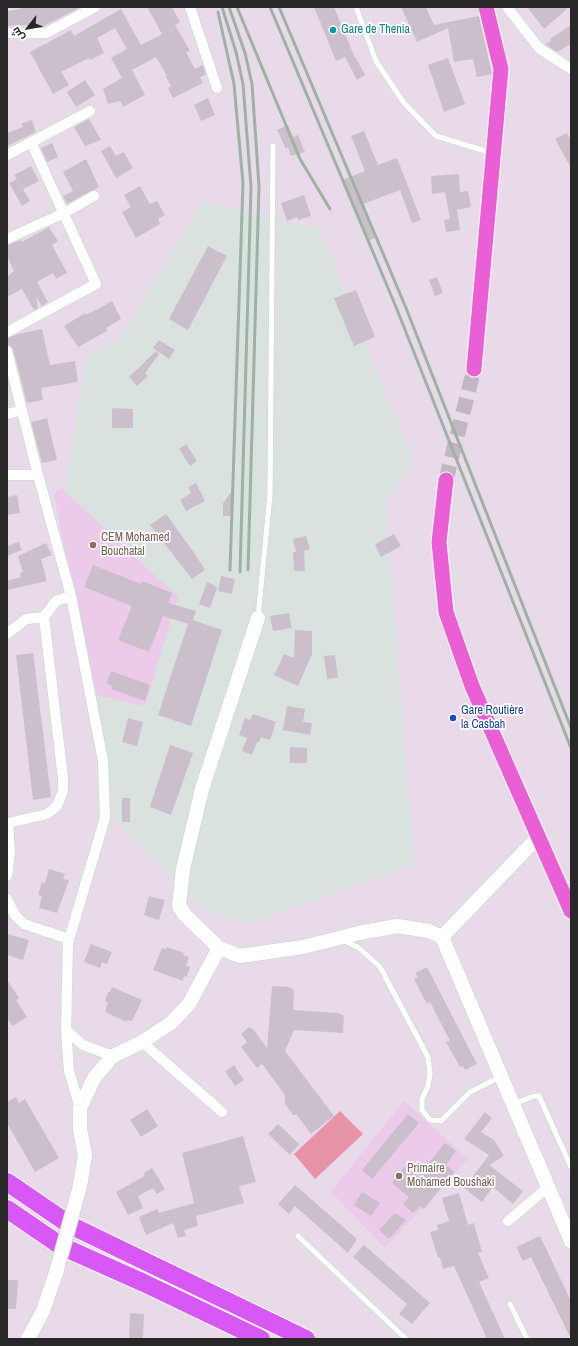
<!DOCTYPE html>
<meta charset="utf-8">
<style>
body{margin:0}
#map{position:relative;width:578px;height:1346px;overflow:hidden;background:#e9daea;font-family:"Archivo Narrow",Cairo,sans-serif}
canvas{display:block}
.frame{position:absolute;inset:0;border:8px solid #282828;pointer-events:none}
.north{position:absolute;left:8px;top:8px;width:40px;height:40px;-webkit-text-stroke:3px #fff;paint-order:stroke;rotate:239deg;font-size:11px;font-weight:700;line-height:16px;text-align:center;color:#282828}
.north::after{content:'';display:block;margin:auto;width:14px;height:18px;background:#282828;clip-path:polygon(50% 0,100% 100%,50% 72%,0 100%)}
</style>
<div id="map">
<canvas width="578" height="1346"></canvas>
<div class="frame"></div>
<div class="north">ش</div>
</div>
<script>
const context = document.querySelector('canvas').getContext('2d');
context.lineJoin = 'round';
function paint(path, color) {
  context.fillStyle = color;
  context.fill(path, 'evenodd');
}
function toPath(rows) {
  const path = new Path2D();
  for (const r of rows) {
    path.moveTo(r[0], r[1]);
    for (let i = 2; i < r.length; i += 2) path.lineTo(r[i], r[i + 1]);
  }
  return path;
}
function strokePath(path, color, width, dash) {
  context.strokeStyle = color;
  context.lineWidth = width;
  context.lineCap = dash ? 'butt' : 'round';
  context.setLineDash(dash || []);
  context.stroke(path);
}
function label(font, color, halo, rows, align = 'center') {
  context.font = font + ' "Archivo Narrow",sans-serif';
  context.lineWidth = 3.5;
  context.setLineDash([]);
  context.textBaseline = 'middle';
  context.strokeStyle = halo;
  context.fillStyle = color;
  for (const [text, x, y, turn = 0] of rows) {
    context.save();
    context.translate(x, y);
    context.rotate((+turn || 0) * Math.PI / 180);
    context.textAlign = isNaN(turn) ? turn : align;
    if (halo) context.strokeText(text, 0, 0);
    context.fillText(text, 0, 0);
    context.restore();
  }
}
paint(toPath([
 [202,202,320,228,413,460,386,505,414,865,245,925,203,909,116,821,54,494,66,484,86,357,120,339]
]), '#dae2e0');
paint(toPath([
 [61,488,178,597,145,706,92,694,54,494],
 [404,1101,468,1159,385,1248,331,1192]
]), '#ebcaea');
paint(toPath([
 [340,1111,363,1134,315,1179,294,1154]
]), '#e694a5');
paint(toPath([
 [21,7,81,7,44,26,27,26,27,25,7,26,7,11,21,9],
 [147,7,172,7,180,22,175,25,190,51,186,52,195,69,203,65,206,75,200,77,203,83,173,98,168,88,171,86,166,77,167,76,156,57,132,70,145,95,123,107,120,101,108,104,103,89,122,78,111,58,127,49,115,28,97,38,104,53,90,60,89,58,61,72,69,85,53,94,30,52,71,30,74,36,121,9,141,45,162,34],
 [314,7,334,7,355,58,356,58,365,75,357,80,345,57,336,61],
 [401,7,426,7,434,25,479,16,492,74,477,77,473,59,454,62,448,28,417,42],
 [527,7,569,7,544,29],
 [571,25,571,44,557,52,545,44,551,41,550,39],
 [448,58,465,104,444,112,428,65],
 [85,80,95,95,76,107,67,92],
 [208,98,215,115,201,121,194,105],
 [89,119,101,140,85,146,74,127],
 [32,120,36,132,7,146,7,133,23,127,22,123],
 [288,125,293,137,298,135,305,152,291,156,288,147,286,149,277,130],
 [364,131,378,165,397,158,421,220,412,223,400,190,363,204,377,237,368,241,342,180,365,171,351,136],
 [567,133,571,140,571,168,555,139],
 [52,143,58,157,47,162,41,148],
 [110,146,116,156,124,152,133,168,116,178,101,151],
 [86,159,99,187,67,204,63,196,73,191,63,172],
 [31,166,39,181,23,189,30,201,22,206,9,183,17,179,14,175],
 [459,174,460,192,468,191,471,207,457,210,460,230,446,232,444,220,450,219,445,192,432,194,431,176],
 [140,186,150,204,157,201,165,215,158,219,160,224,136,238,122,212,131,207,124,195],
 [304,195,311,216,298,220,297,217,287,221,281,203],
 [49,227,58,241,52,245,67,273,56,279,53,273,37,282,48,302,42,306,36,297,38,308,34,310,22,289,7,297,7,277,14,271,7,256,7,245,21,240,22,242],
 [208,246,227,256,188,330,169,319],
 [437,277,443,293,435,296,429,280],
 [356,290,375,337,354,346,334,298],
 [112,301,121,319,106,328,107,331,78,347,64,326,85,313,85,315,96,310],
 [42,329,50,365,75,361,78,382,41,388,43,400,27,403,13,349,8,345,7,338,18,334],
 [159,340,175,350,169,359,153,348],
 [156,351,159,354,145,373,148,376,137,386,129,377],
 [112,408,133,409,133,428,112,428],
 [47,418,57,460,42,463,31,422],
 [186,444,197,461,190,466,179,449],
 [196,483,205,501,186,511,180,500,191,493,188,487],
 [232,491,231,516,223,516,223,503],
 [17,495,20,513,7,515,7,497],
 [166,514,195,554,205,570,192,579,150,525],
 [394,534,401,546,381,557,375,544],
 [306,536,310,549,304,551,305,571,294,571,293,552,296,552,293,539],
 [19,542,22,550,7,556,7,546],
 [46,543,52,555,41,559,47,581,7,590,7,581,21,577,20,573,23,572,18,556],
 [93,565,141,584,142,581,172,593,168,603,196,611,193,620,222,630,191,726,158,715,188,624,163,616,149,652,118,640,132,606,84,587],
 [221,576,235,579,232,594,218,591],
 [207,582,214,585,217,588,210,608,199,604],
 [289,613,292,628,273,631,270,616],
 [295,630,312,631,312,654,298,686,274,675,284,654,294,658],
 [33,653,51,797,33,800,16,655],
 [335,655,338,678,327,679,324,656],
 [111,671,150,685,145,701,111,689,112,686,106,683],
 [287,706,305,709,303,722,312,723,310,735,283,730],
 [253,714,276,722,270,740,261,737,259,742,257,742,252,755,242,751,247,738,239,735,245,718,250,720],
 [128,718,143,722,137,746,122,742],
 [170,745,193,753,171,815,150,807],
 [290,747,307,748,307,763,290,763],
 [122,798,130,798,130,822,122,822],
 [49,869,65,874,63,879,69,880,57,913,39,908,42,896,38,895,42,882,45,883],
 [149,896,165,900,159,920,144,915],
 [7,934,29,940,23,960,7,955],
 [91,944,112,952,107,964,102,962,100,968,84,962],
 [167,947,184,953,183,955,189,957,186,966,190,967,187,977,184,976,183,981,153,970,162,948,166,949],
 [427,967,477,1064,465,1070,463,1066,460,1067,446,1042,450,1041,430,1002,427,1004,414,979,418,977,415,973],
 [7,980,19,998,16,1000,27,1017,12,1026,7,1018],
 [272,986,289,987,294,990,293,1010,338,1013,344,1016,343,1033,294,1030,285,1051,334,1116,311,1134,297,1115,293,1115,285,1104,285,1095,262,1064,257,1068,241,1047,247,1042,241,1034,249,1027,253,1029,267,1048],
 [112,987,142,1000,132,1021,127,1020,127,1022,105,1012,108,1002,105,1001,108,992,110,992],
 [234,1065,244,1080,235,1086,225,1071],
 [16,1097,19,1103,25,1099,59,1158,35,1172,7,1123,7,1102],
 [147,1109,158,1126,141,1137,130,1120],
 [485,1112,492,1118,481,1132,494,1140,504,1156,489,1165,523,1191,513,1204,493,1187,482,1202,464,1188,489,1155,464,1139],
 [408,1114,419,1123,372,1179,362,1170],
 [278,1124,299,1144,290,1155,268,1134],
 [243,1136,256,1182,239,1186,244,1203,196,1216,198,1226,184,1230,186,1236,178,1238,173,1223,146,1235,139,1217,157,1209,159,1213,194,1203,182,1153],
 [445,1143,456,1151,446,1165,454,1172,424,1209,420,1206,413,1213,403,1204,409,1197,392,1183,405,1166,418,1176],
 [152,1168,165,1189,157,1194,153,1188,138,1196,143,1208,128,1215,116,1192,145,1176,144,1173],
 [295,1185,357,1239,348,1253,295,1206,289,1214,278,1204],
 [362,1192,380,1203,371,1216,354,1205],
 [459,1193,468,1225,474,1223,482,1252,478,1253,489,1278,479,1282,505,1339,487,1339,454,1266,443,1269,440,1257,438,1258,430,1232,438,1230,437,1225,449,1221,442,1198],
 [395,1213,406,1220,389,1239,379,1230],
 [540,1236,571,1301,571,1339,531,1257,523,1261,516,1247],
 [364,1245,430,1303,412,1324,399,1314,407,1304,353,1257],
 [7,1280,18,1280,16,1309,7,1309],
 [130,1313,144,1314,143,1339,129,1339]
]), '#ccbfcc');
strokePath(toPath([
 [446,480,474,369]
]), '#c2b6c3', 15, [15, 8]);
const lane = toPath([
 [356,7,376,61,404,103,436,136,492,153],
 [258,617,270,495,273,146],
 [343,940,359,948,380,967,428,1057,430,1074,428,1086,422,1099,422,1110,430,1120,441,1121,470,1092,500,1077],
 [513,1104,534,1096,539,1096,571,1167],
 [298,1236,406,1339],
 [510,1304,527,1339]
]);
const street = toPath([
 [190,7,217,88],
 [507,7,539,48,571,69],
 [7,33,46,33,95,7],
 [7,155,90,111],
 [7,239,64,213,94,196],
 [7,332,96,284,31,142],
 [7,351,38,475,71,596,103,761,105,818,68,943,66,1030,69,1071,80,1108],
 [7,414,22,410],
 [7,475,38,475],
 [7,634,26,619,44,617],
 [7,876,10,853,8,823,47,814,57,806,63,791,63,779,44,617,56,601,71,596],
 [7,899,15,915,24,924,69,939],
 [66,1030,83,1045,113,1056],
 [142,1042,222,1112],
 [508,1221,547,1188]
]);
const secondary = toPath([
 [258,618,202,789,183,869,179,906,185,915,219,948,240,956,303,947,359,933,397,926,429,931,442,937,571,1241],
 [442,937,538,837],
 [80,1186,85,1155,80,1129,80,1108,94,1078,113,1056,142,1042,171,1023,189,1004,219,948],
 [28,1339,43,1311,56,1273]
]);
const primary = toPath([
 [474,369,501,69,486,7],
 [446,480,439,542,446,612,472,686,571,911]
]);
const highway = toPath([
 [7,1182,70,1225,306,1339],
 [7,1209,61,1246,144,1283,261,1339]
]);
strokePath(lane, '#cfe0d2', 7);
strokePath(street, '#cfe0d2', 12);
strokePath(secondary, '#cfe0d2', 16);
strokePath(primary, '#fff', 17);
strokePath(highway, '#fff', 20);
strokePath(lane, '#fff', 5);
strokePath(street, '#fff', 10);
strokePath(secondary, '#fff', 14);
strokePath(primary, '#ea5fd6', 15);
strokePath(highway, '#d858f6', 18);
strokePath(toPath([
 [222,7,236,52,243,84,251,187,240,572],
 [229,7,245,53,252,84,259,186,248,570],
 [237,7,300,159,330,209],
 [270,7,396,307,571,748],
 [279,7,406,308,571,728],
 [218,12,234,84,243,183,230,570]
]), '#9db2a2', 3);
const secondaryBridge = toPath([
 [56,1273,80,1186]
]);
strokePath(secondaryBridge, '#cfe0d2', 16, []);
strokePath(secondaryBridge, '#fff', 14);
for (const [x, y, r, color] of [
 [333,30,4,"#0f9aa8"],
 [93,545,4,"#8d6e63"],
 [453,718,4,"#1a4fb4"],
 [399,1176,4,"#8d6e63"]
]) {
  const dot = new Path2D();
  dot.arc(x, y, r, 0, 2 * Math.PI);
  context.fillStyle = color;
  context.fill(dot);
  strokePath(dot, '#fff', 1.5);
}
label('12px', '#0d838f', '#fff', [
 ["Gare de Thenia",341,30]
], 'left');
label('12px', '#785e54', '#fff', [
 ["CEM Mohamed",101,538],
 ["Bouchatal",101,552],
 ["Primaire",407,1169],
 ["Mohamed Boushaki",407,1183]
], 'left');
label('12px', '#164399', '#fff', [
 ["Gare Routière",461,711],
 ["la Casbah",461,725]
], 'left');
</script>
